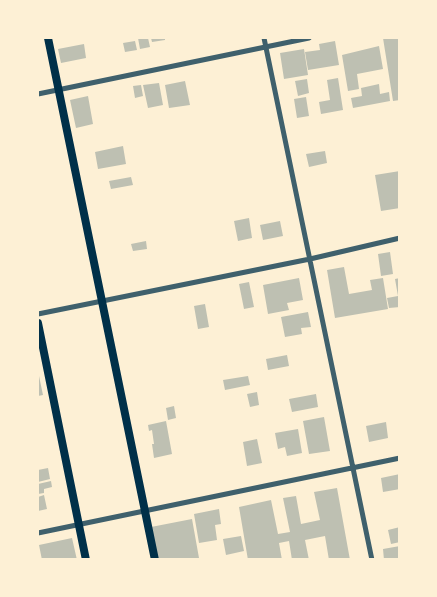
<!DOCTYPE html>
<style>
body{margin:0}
#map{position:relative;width:437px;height:597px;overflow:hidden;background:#fdf0d5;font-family:"Noto Sans",sans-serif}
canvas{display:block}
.frame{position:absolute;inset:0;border:39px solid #fdf0d5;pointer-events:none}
</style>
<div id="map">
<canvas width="437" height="597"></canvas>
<div class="frame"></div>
</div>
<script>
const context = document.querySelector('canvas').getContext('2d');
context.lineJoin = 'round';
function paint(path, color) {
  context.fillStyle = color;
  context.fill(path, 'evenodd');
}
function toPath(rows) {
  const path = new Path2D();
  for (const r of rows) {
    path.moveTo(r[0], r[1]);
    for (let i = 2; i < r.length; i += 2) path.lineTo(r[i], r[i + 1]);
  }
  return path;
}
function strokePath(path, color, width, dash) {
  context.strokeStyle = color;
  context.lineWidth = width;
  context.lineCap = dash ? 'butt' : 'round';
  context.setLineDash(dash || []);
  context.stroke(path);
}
paint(toPath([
 [138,38,148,38,150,47,140,49],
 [151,38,165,38,165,40,152,42],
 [383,38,400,38,400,100,393,101],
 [135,41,137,50,125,52,123,43],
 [335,41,339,65,308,70,305,52,320,50,319,44],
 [84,44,86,58,61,63,58,49],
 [379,46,383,69,357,74,359,89,348,91,342,55],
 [304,49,308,75,284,79,280,53],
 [338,78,343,110,321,114,319,102,330,100,327,80],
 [307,79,309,93,298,96,295,81],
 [185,81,190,105,169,108,165,85],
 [159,83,163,105,148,108,143,85],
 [379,84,380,94,389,92,390,101,353,108,351,98,362,96,361,88],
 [141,85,143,96,135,98,133,86],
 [88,96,93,124,76,128,70,100],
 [306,97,309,116,297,118,294,99],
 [123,146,126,164,98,169,95,152],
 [325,151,327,163,309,167,306,154],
 [400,171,400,208,381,211,375,175],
 [131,177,133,185,111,189,109,181],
 [249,218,252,238,238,241,234,221],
 [280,221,283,236,263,240,260,225],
 [146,241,147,249,133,251,131,244],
 [390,252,393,274,381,276,378,254],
 [344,267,349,294,372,290,370,280,383,278,388,309,335,318,327,270],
 [299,278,303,300,287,303,289,310,268,314,263,285],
 [400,278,400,307,389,308,387,298,398,296,395,279],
 [249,282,254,307,244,309,239,284],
 [205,304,209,327,198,329,194,306],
 [308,312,311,327,301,328,302,334,285,337,281,317],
 [287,355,289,366,268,370,266,359],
 [38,376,39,376,43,395,38,396],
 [248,376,250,385,225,390,223,380],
 [257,392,259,405,250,407,247,394],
 [316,394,318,407,292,412,289,399],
 [174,406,176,418,168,420,166,408],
 [324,417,330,451,309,454,303,421],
 [166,421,172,454,154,458,152,444,154,444,152,430,149,431,148,425],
 [386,422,388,438,369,442,366,426],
 [298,429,302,453,287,456,285,447,278,449,275,433],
 [257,439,262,463,247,466,243,442],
 [48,468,50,479,38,482,38,470],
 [400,474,400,489,383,492,381,478],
 [51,481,52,487,44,489,44,493,38,494,38,484],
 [337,488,350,560,329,560,325,536,305,540,309,560,292,560,289,541,279,543,282,560,248,560,239,507,271,500,278,534,290,532,283,498,296,496,301,524,320,520,314,492],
 [44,495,47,509,38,511,38,497],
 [219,509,221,524,215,525,217,540,199,543,194,514],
 [192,519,199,558,157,560,151,527],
 [400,527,400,542,391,544,388,530],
 [241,536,244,551,226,555,223,539],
 [72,538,77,560,42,560,39,545],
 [400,546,400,560,384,560,383,549]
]), '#bec0b2');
strokePath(toPath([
 [264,38,372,560],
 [38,94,309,38],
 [38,314,310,259,400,238],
 [38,533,400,458]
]), '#3f606c', 5);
strokePath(toPath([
 [48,38,155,560],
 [38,323,86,560]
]), '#003049', 8);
</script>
